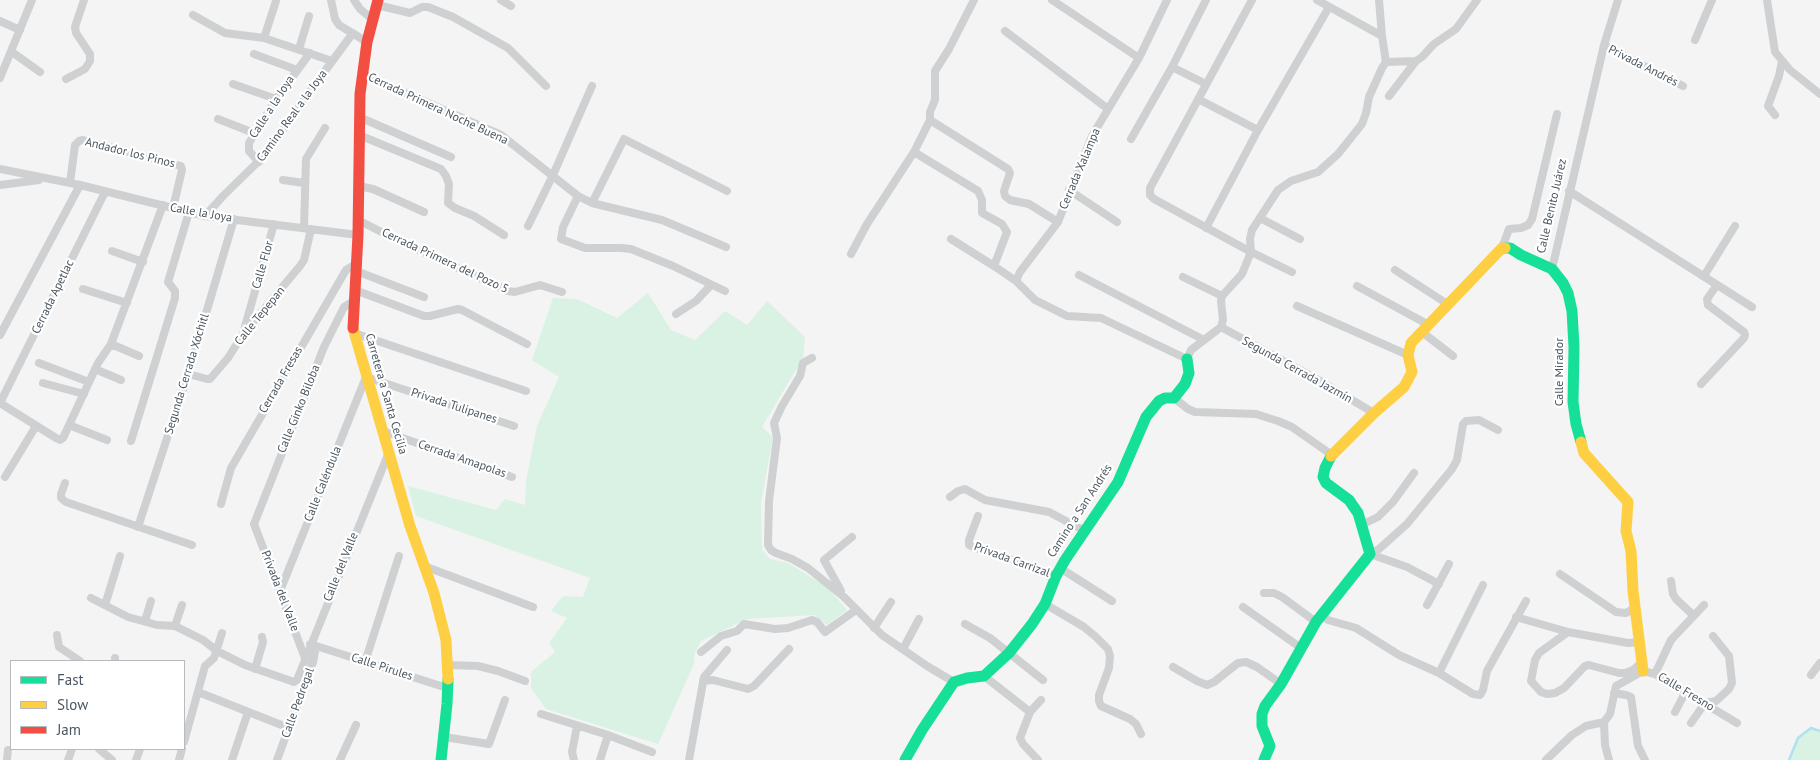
<!DOCTYPE html>
<meta charset="utf-8">
<style>
body{margin:0}
#map{position:relative;width:1820px;height:760px;overflow:hidden;background:#f4f4f4;font-family:"PT Sans",sans-serif}
canvas{display:block}
.legend{position:absolute;left:10px;top:660px;width:175px;height:90px;box-sizing:border-box;background:#fff;border:1px solid #b7bbc0;margin:0;padding:6px 9px;list-style:none;font-size:15px;color:#4a5661}
.legend li{display:flex;align-items:center;gap:10px;height:25px}
.legend b{width:25px;border:1px solid #b7bbc0}
</style>
<div id="map">
<canvas width="1820" height="760"></canvas>
<ul class="legend">
<li><b style="height:6px;background:#16e098"></b>Fast</li>
<li><b style="height:6px;background:#ffcf43"></b>Slow</li>
<li><b style="height:6px;background:#f24e42"></b>Jam</li>
</ul>
</div>
<script>
const context = document.querySelector('canvas').getContext('2d');
context.lineJoin = 'round';
function paint(path, color) {
  context.fillStyle = color;
  context.fill(path, 'evenodd');
}
function toPath(rows) {
  const path = new Path2D();
  for (const r of rows) {
    path.moveTo(r[0], r[1]);
    for (let i = 2; i < r.length; i += 2) path.lineTo(r[i], r[i + 1]);
  }
  return path;
}
function strokePath(path, color, width, dash) {
  context.strokeStyle = color;
  context.lineWidth = width;
  context.lineCap = dash ? 'butt' : 'round';
  context.setLineDash(dash || []);
  context.stroke(path);
}
function label(font, color, halo, rows, align = 'center') {
  context.font = font + ' "PT Sans",sans-serif';
  context.lineWidth = 4.5;
  context.setLineDash([]);
  context.textBaseline = 'middle';
  context.strokeStyle = halo;
  context.fillStyle = color;
  for (const [text, x, y, turn = 0] of rows) {
    context.save();
    context.translate(x, y);
    context.rotate((+turn || 0) * Math.PI / 180);
    context.textAlign = isNaN(turn) ? turn : align;
    if (halo) context.strokeText(text, 0, 0);
    context.fillText(text, 0, 0);
    context.restore();
  }
}
paint(toPath([
 [648,293,671,330,695,340,725,311,747,325,767,301,805,337,803,358,762,427,773,437,761,503,762,550,770,559,788,563,827,587,847,610,827,625,814,615,747,619,701,641,695,653,694,664,658,744,546,709,531,688,531,672,555,652,549,643,567,618,551,611,563,596,583,597,590,578,416,516,408,486,496,510,505,499,525,505,526,481,537,426,559,377,532,360,553,298,577,299,617,318],
 [1811,728,1820,731,1820,760,1789,760,1798,738]
]), '#d9f2e3');
strokePath(toPath([
 [1789,760,1798,738,1811,728,1820,731]
]), '#aee2f0', 2.5);
strokePath(toPath([
 [331,0,335,19,339,25,367,42],
 [354,0,360,9,372,19],
 [501,0,511,6],
 [1052,0,1139,58],
 [1252,0,1150,188,1150,195,1154,199,1251,252,1292,272],
 [1317,0,1382,36,1386,62],
 [1379,0,1382,36],
 [1767,0,1775,52,1790,70,1820,94],
 [377,5,410,13,422,7,428,7,453,17,508,48,546,86],
 [193,15,225,33,264,38,332,61],
 [0,21,20,30],
 [1005,31,1108,109],
 [264,38,276,1],
 [1695,40,1712,0],
 [1604,45,1683,86],
 [299,49,309,16],
 [12,52,40,72],
 [254,54,297,70],
 [1172,67,1206,84],
 [362,74,501,135,578,196,592,203,662,220,726,247],
 [0,78,32,0],
 [66,79,85,69,90,61,90,54,76,33,75,27,84,0],
 [233,84,276,99],
 [1389,96,1416,61],
 [1198,99,1258,130],
 [1775,115,1768,106,1779,76,1782,61],
 [359,117,451,157],
 [218,119,254,133],
 [930,120,930,112,935,100,935,71,949,49,974,0],
 [359,135,441,169,446,176,449,184,448,203,455,208,474,216,504,235],
 [1131,139,1172,67,1206,0],
 [914,152,978,191,982,200,982,213,1002,224,1007,232,994,266,1016,281,1035,300,1067,316,1101,318,1187,359,1191,350,1221,327,1223,320,1221,301,1222,296,1242,274,1251,252,1250,239,1252,230,1278,190,1291,181,1318,172,1338,154,1362,124,1366,113,1369,97,1382,68,1386,62,1416,61,1422,57,1434,44,1456,29,1477,0],
 [259,162,249,151,249,143,276,99,310,53],
 [0,169,80,185,205,216,358,235],
 [283,180,304,183],
 [70,183,75,145,79,141,83,140,181,166,182,170,173,208],
 [0,185,39,180],
 [358,186,373,189,424,212],
 [1069,190,1117,222],
 [1569,191,1752,307],
 [578,196,563,227,561,239,585,248,621,248,631,249,673,266,725,291],
 [592,203,624,139,727,191],
 [205,216,223,196,267,153,305,98,353,33],
 [1260,218,1300,239],
 [358,220,403,243,508,291,515,292,540,285,562,292],
 [528,226,553,175,592,86],
 [304,228,306,159,325,128],
 [1206,228,1258,130,1329,7],
 [951,239,994,266],
 [1502,248,1509,229,1521,228,1528,225,1532,219,1557,114],
 [112,251,143,262],
 [851,254,867,224,914,152,930,120,1008,169,1010,173,1004,191,1005,196,1010,200,1029,204,1058,222],
 [1552,269,1604,45,1618,0],
 [1395,270,1449,305],
 [356,271,424,297],
 [1079,275,1204,340],
 [1704,276,1735,226],
 [1183,277,1222,296],
 [1016,281,1020,272,1058,222,1092,136,1139,58,1167,0],
 [1357,286,1429,325],
 [83,289,127,303],
 [355,290,424,316,430,316,458,309,462,310,527,344],
 [1297,306,1408,355],
 [676,314,696,301,711,285],
 [1221,327,1320,381,1374,413],
 [244,330,274,224],
 [1422,332,1453,356],
 [354,333,526,391],
 [0,335,80,185],
 [111,344,139,356],
 [812,358,803,363,800,376,782,406,774,423,777,438,769,501,768,545,771,550,776,553,792,559,808,568,844,597,882,635,927,666,954,682],
 [39,363,89,382],
 [95,369,121,380],
 [188,374,207,379,210,379,228,358,243,334,300,266,304,260,311,229],
 [43,383,84,394],
 [1701,384,1744,338,1745,335,1744,332,1708,305,1707,299,1717,285],
 [1174,398,1188,409,1195,412,1256,414,1278,421,1292,427,1332,455],
 [0,403,56,438,60,440,63,438,98,363,111,344,163,205],
 [0,403,105,192],
 [69,425,107,440],
 [383,431,512,477],
 [131,441,175,298,175,291,168,282,189,212],
 [5,477,36,426],
 [65,483,61,494,61,498,66,502,192,545],
 [950,497,958,491,965,489,985,500,1049,512,1083,530],
 [221,504,231,468,346,270,356,264],
 [978,516,969,540,969,545,975,548,1013,560,1056,576],
 [1361,525,1378,517,1393,502,1414,473],
 [138,527,188,374,234,219],
 [424,566,533,607],
 [1060,568,1112,601],
 [1560,574,1616,612,1626,613,1635,608],
 [1671,581,1673,594,1676,599,1693,615],
 [1439,584,1407,567,1370,554,1379,549,1407,524,1452,469,1457,460,1463,424,1466,421,1479,420,1498,430],
 [280,591,366,377,514,426],
 [841,591,824,560,852,537],
 [1264,593,1274,593,1282,597,1316,622],
 [91,598,128,617,157,625,175,626,203,640,217,651,245,665,294,682,297,680,389,452],
 [1045,604,1084,627,1096,637,1108,649,1110,656,1109,668,1099,695,1099,701,1101,706,1130,719,1136,724,1141,734],
 [105,605,120,556],
 [1427,605,1449,564],
 [1243,607,1301,648],
 [1321,614,1328,620,1356,628,1399,655,1439,673,1473,694,1480,695,1483,690,1487,671,1526,601],
 [1516,617,1568,632,1628,643,1640,642],
 [145,621,151,601],
 [965,624,990,638,1043,680],
 [175,626,182,605],
 [874,628,891,602],
 [1568,632,1539,653,1535,660,1531,681,1541,692,1547,694,1555,693,1564,688,1585,666,1589,665,1619,673,1625,673,1633,670,1642,662],
 [57,635,59,647,80,661],
 [310,644,447,688],
 [903,649,919,619],
 [701,652,721,636,737,631,744,624,775,629,788,628,812,620,817,622,825,632,856,610],
 [115,658,115,661],
 [305,658,254,524,324,347,344,307,354,301],
 [365,662,399,556],
 [448,665,478,666,498,671,525,681],
 [1173,667,1197,681,1207,685,1214,682,1238,663,1246,662,1257,667,1281,684],
 [255,669,263,642,262,637],
 [1439,673,1483,585],
 [1655,674,1671,640,1704,605],
 [1811,675,1820,663],
 [984,676,1030,712,1020,738,1023,744,1038,760],
 [703,681,713,680,748,689,754,686,789,649],
 [198,692,289,728],
 [1614,693,1626,695,1631,697,1638,746,1645,760],
 [1705,703,1716,701,1729,689,1732,683,1729,656,1713,636],
 [1030,712,1041,700],
 [1675,712,1686,691],
 [541,714,608,735,652,752],
 [1604,722,1610,714,1616,686,1643,671,1655,674,1737,723],
 [1604,722,1605,745,1609,760],
 [1691,723,1705,703],
 [444,737,489,744,505,700],
 [184,742,205,666,214,658,222,633],
 [99,749,112,760],
 [7,760,8,750],
 [68,760,72,749],
 [136,760,140,749],
 [179,760,182,749],
 [232,760,248,712],
 [277,760,313,662,316,646],
 [340,760,356,725],
 [574,760,572,752,577,726],
 [600,760,608,735],
 [689,760,704,677,727,650],
 [1546,760,1572,735,1586,726,1604,722]
]), '#ced0d2', 8);
strokePath(toPath([
 [1505,248,1510,248,1521,255,1552,269,1563,283,1568,293,1572,311,1574,347,1573,402,1576,424,1581,442],
 [441,760,447,704,448,679],
 [905,760,922,730,954,682,967,678,984,676,1009,653,1032,624,1045,604,1056,576,1065,560,1118,482,1146,417,1159,401,1165,398,1174,398,1185,384,1189,373,1187,359],
 [1264,760,1270,746,1262,726,1262,714,1265,706,1281,684,1316,622,1370,554,1358,513,1349,500,1326,483,1323,477,1325,468,1331,456]
]), '#16e098', 11);
strokePath(toPath([
 [353,328,410,526,434,593,446,640,448,679],
 [1581,442,1584,453,1628,502,1626,531,1631,551,1633,591,1643,671],
 [1331,456,1374,413,1404,387,1412,372,1408,355,1411,343,1502,248,1505,248]
]), '#ffcf43', 11);
strokePath(toPath([
 [353,328,358,235,360,94,367,42,378,0]
]), '#f24e42', 11);
label('12px', '#4a5661', '#fff', [
 ["Privada Andrés",1643,66,27],
 ["Calle a la Joya",272,107,-57],
 ["Cerrada Primera Noche Buena",438,109,25],
 ["Camino Real a la Joya",292,116,-54],
 ["Andador los Pinos",130,153,14],
 ["Cerrada Xalampa",1080,169,-67],
 ["Calle Benito Juárez",1552,206,-77],
 ["Calle la Joya",201,213,10],
 ["Cerrada Primera del Pozo 5",445,261,25],
 ["Calle Flor",263,265,-74],
 ["Cerrada Apetlac",53,297,-64],
 ["Calle Tepepan",260,316,-51],
 ["Segunda Cerrada Jazmín",1297,370,29],
 ["Calle Mirador",1560,372,-90],
 ["Segunda Cerrada Xóchitl",187,374,-73],
 ["Cerrada Fresas",281,380,-60],
 ["Carretera a Santa Cecilia",386,394,74],
 ["Privada Tulipanes",454,406,18],
 ["Calle Ginko Biloba",299,409,-68],
 ["Cerrada Amapolas",462,459,19],
 ["Calle Caléndula",323,484,-68],
 ["Camino a San Andrés",1080,511,-57],
 ["Privada Carrizal",1012,560,20],
 ["Calle del Valle",341,567,-68],
 ["Privada del Valle",280,591,69],
 ["Calle Pirules",382,667,18],
 ["Calle Fresno",1686,692,31],
 ["Calle Pedregal",298,703,-70]
]);
</script>
